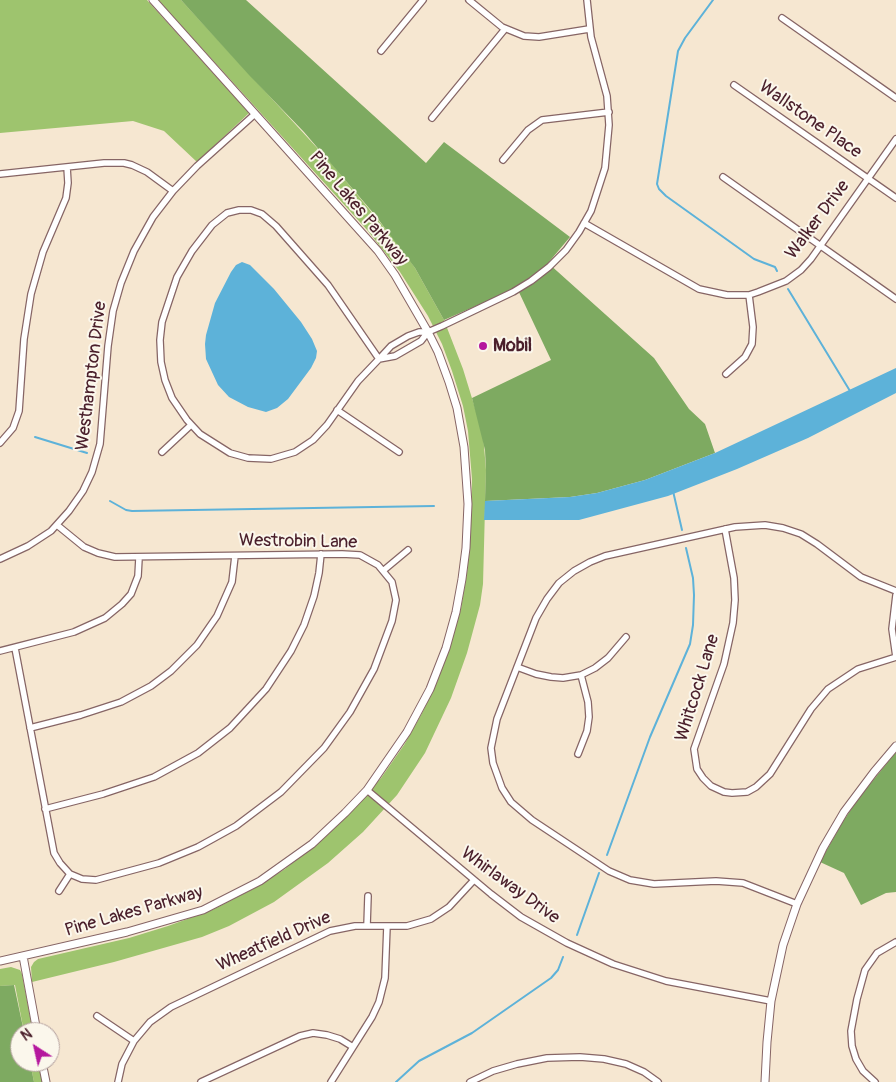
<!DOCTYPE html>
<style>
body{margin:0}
#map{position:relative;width:896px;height:1082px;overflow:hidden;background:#f6e7d1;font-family:Pangolin,sans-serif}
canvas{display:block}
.north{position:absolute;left:10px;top:1022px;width:50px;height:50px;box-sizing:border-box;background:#fbf7ec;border:1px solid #b4a19f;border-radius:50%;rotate:325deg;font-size:14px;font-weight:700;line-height:20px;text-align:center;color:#4a1f2b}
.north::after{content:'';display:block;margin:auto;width:18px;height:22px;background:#b5179e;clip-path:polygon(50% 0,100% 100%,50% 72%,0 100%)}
</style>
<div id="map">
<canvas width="896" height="1082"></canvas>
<div class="north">N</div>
</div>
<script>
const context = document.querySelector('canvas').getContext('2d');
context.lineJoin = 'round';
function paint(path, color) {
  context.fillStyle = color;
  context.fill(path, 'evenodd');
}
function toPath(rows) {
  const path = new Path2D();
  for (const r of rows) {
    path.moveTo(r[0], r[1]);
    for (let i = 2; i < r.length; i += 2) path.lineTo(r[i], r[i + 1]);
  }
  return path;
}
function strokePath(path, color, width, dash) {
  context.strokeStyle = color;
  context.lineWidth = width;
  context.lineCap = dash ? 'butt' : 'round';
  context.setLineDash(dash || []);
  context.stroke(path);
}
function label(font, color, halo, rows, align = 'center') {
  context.font = font + ' Pangolin,sans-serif';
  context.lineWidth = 4;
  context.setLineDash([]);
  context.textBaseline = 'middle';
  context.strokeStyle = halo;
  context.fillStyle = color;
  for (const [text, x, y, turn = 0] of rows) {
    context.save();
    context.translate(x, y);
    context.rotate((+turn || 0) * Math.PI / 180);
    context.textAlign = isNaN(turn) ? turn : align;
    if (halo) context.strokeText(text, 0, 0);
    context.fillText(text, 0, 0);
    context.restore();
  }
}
paint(toPath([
 [0,0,147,0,249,113,197,162,164,131,133,121,0,133],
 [158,0,181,0,331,163,398,244,415,268,444,320,463,369,483,434,486,470,483,584,480,605,467,653,451,698,425,753,397,795,363,832,328,863,274,902,229,926,202,937,114,962,32,982,31,967,34,962,38,959,129,938,168,926,212,910,253,889,285,869,335,828,381,778,404,745,421,715,437,682,450,646,461,608,467,573,471,521,472,479,468,431,463,406,452,371,442,344,428,316,400,272,368,231],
 [11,967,20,970,22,974,33,1032,24,1032,15,985,0,986,0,969],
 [30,1062,39,1062,43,1082,34,1082]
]), '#9ec46e');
paint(toPath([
 [181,0,246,0,426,163,444,142,570,237,548,263,654,358,689,409,705,424,715,453,645,480,597,493,570,497,485,501,486,470,485,450,472,398,551,360,517,288,444,320,415,268,375,215,304,132,249,75],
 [896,752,896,892,886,893,861,905,844,873,820,862,842,823,858,799],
 [14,985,24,1032,20,1032,20,1062,30,1062,34,1082,0,1082,0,986]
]), '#7eaa61');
paint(toPath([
 [242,262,250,265,274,289,301,322,312,339,317,351,316,358,311,368,288,399,277,408,266,412,248,407,229,397,218,385,206,359,205,344,206,335,215,303,231,272,236,265],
 [896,368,896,393,808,438,737,469,668,496,579,520,484,520,485,501,570,497,597,493,645,480,715,453]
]), '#5db2d9');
strokePath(toPath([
 [713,0,685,38,678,51,657,184,659,189,666,196,754,259,775,267,777,271],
 [788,289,850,391],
 [35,437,87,453],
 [673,491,682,530],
 [110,501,126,510,132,511,434,506],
 [607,855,650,737,690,644,693,625,694,595,693,578,686,548],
 [577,935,599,873],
 [396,1082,419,1061,472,1033,551,978,558,970,563,957]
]), '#5db2d9', 2);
const minor = toPath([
 [469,0,502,27,524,36,539,37,589,29],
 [782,18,896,98],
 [381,51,423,0],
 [734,85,896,198],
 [432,118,505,29],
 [503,160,528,130,542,120,609,112],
 [0,174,104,163,124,163,132,165,147,172,173,191],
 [723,177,896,299],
 [239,210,251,210,262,214,276,226,328,285,379,359,358,381,327,425,313,440,295,452,271,459,248,458,230,453,200,434,187,420,172,398,165,380,161,362,160,340,162,322,177,277,192,251,212,225,227,213,239,210],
 [584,223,699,289,727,295,749,295,758,292,786,281,801,270,811,259,896,139],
 [428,332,421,341,395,356,379,359,391,346,408,336,419,332,428,332,442,326,513,292,531,281,549,267,566,250,579,232,591,211,605,168,609,125,607,96,591,37,587,0],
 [726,374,745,357,752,344,753,327,749,295],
 [337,410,399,452],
 [0,443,13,428,19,411,24,339,31,294,43,252,66,198,68,183,67,167],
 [162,452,191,425],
 [725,529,734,578,735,600,733,623,724,664,694,749,697,769,703,778,711,786,724,792,732,793,747,792,756,787,770,774,811,709,828,689,858,669,896,657],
 [0,559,28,546,51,531,69,511,83,491,92,472,100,444,108,346,113,311,121,283,134,251,153,217,173,191,197,166,255,114],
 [384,570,408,550],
 [896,595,892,629,896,657],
 [15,648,54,853,60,863,70,874,82,879,96,880,159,863,198,847,236,826,281,792,324,748,350,712,374,669,392,621,396,600,392,582,378,565,360,555,342,554,115,557,98,553,84,547,57,525],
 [0,651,74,632,105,618,122,604,131,594,138,576,139,558],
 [517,667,536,674,551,677,563,678,581,675,595,668,608,658,626,637],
 [30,728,81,715,121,702,151,686,171,671,197,645,217,616,232,582,235,556],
 [578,754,587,731,589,717,588,702,581,675],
 [367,790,491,894,521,917,567,943,613,964,666,981,771,1001],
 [45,809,103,794,154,777,198,753,230,728,266,689,291,651,304,625,314,596,319,573,321,554],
 [59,891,70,874],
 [797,904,743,883,716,881,654,884,630,880,609,871,532,820,511,802,502,788,493,763,491,748,497,719,536,618,547,599,559,583,574,571,590,562,605,556,735,527,765,525,783,528,801,534,817,544,861,577,896,591],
 [367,926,368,896],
 [97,1016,134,1041],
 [118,1082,122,1064,134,1041,150,1022,171,1007,330,931,355,926,407,926,431,919,449,907,474,880],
 [201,1082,300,1036,313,1033,327,1035,340,1039,353,1047],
 [331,1082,372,1017,379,1002,385,978,387,926],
 [470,1082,493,1071,517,1064,547,1058,580,1057,604,1059,626,1064,644,1072,658,1082],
 [875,1082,863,1071,856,1059,852,1046,851,1031,857,999,865,970,877,953,896,942]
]);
const tertiary = toPath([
 [23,956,37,1032],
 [0,961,127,932,203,910,260,881,312,844,345,813,367,790,407,732,430,689,446,648,456,612,462,579,466,548,468,504,464,447,457,408,449,382,438,352,428,332,395,275,378,251,153,0],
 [42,1062,46,1082],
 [765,1082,767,1042,771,1001,783,945,797,904,823,848,844,812,874,772,896,746]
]);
strokePath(minor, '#866565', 8);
strokePath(tertiary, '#866565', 9);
strokePath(minor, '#fff', 5.5);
strokePath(tertiary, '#fff', 7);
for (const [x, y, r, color] of [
 [483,346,5,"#b5179e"]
]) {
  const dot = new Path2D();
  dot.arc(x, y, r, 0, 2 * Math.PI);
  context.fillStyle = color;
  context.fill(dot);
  strokePath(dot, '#fbf7ec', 2);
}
label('18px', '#4a1f2b', '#fbf7ec', [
 ["Wallstone Place",810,120,35],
 ["Pine Lakes Parkway",358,209,50],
 ["Walker Drive",818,220,-53],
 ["Westhampton Drive",92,376,-83],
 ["Westrobin Lane",298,542,1],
 ["Whitcock Lane",698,688,-73],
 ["Whirlaway Drive",510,886,36],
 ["Pine Lakes Parkway",134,912,-16],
 ["Wheatfield Drive",274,942,-24]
]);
label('bold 18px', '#4a1f2b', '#fbf7ec', [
 ["Mobil",493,346]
], 'left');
</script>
